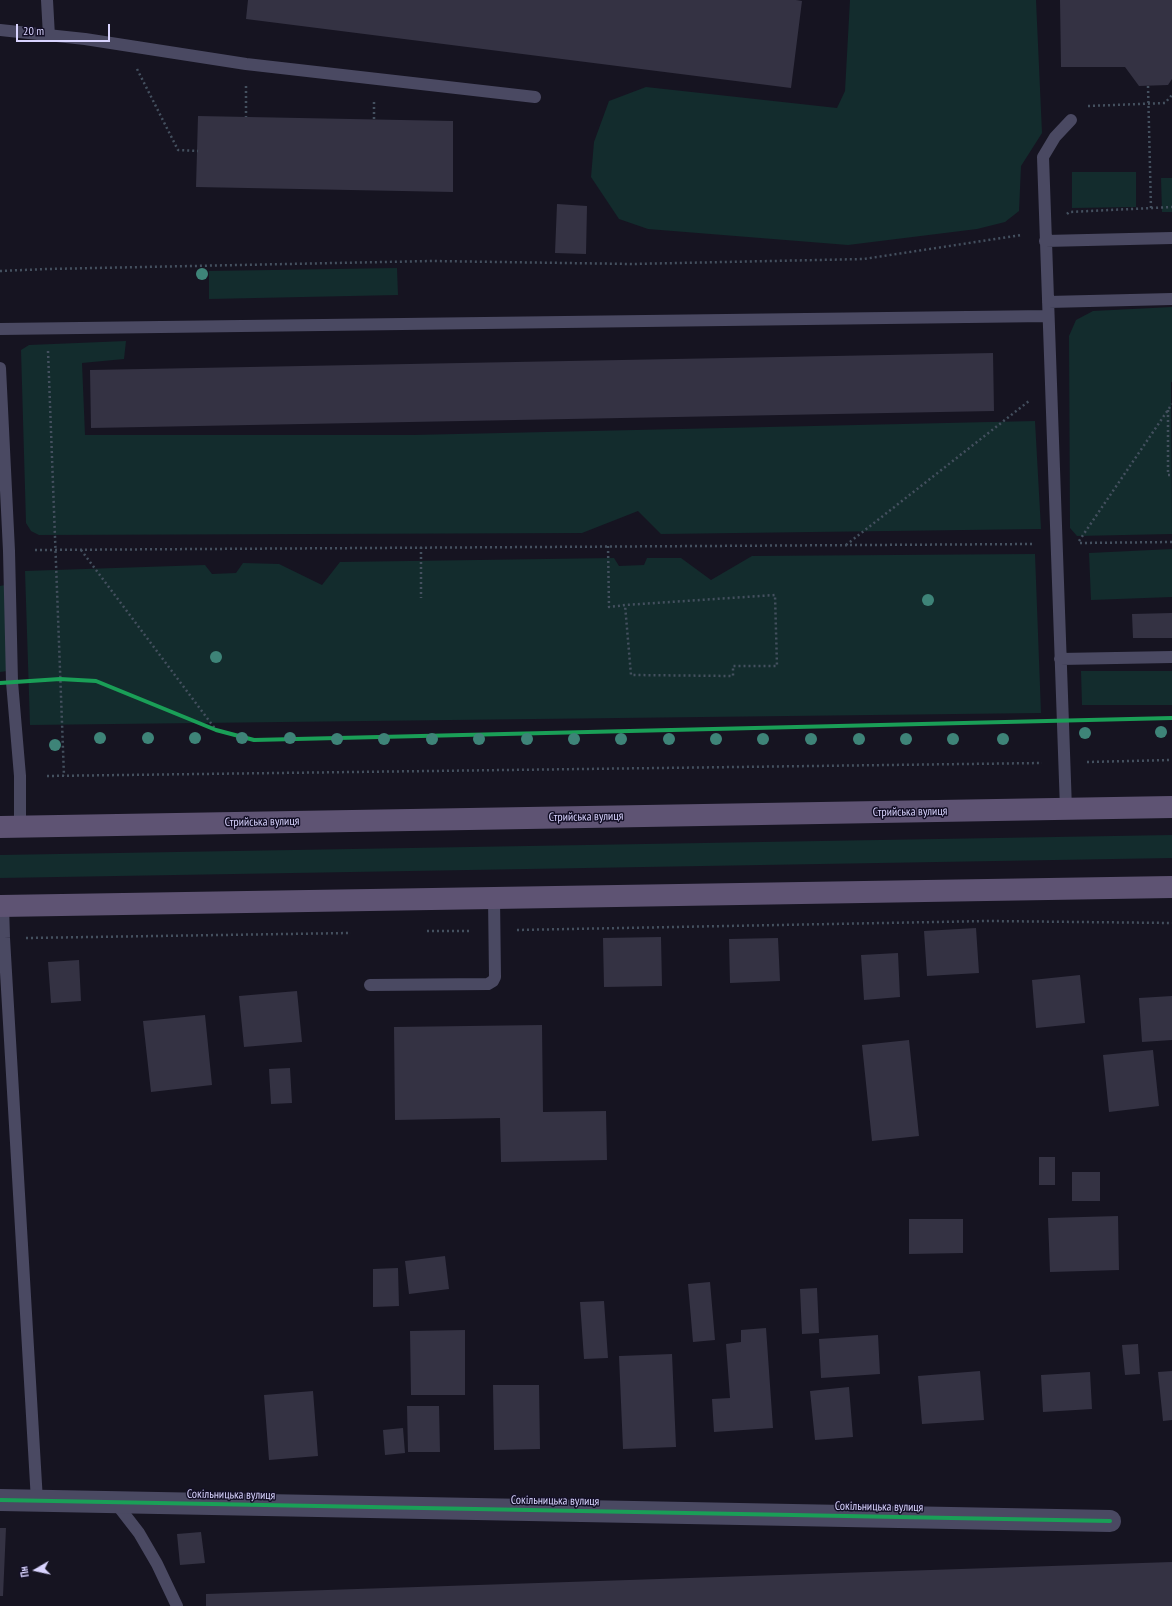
<!DOCTYPE html>
<meta charset="utf-8">
<style>
body{margin:0}
#map{position:relative;width:1172px;height:1606px;overflow:hidden;background:#161421;font-family:"PT Sans Narrow",sans-serif}
canvas{display:block}
.north{position:absolute;left:16px;top:1550px;width:40px;height:40px;-webkit-text-stroke:3px #130f26;paint-order:stroke;rotate:261deg;font-size:11px;font-weight:700;line-height:16px;text-align:center;color:#d9d4ff}
.north::after{content:'';display:block;margin:auto;width:14px;height:18px;background:#d9d4ff;clip-path:polygon(50% 0,100% 100%,50% 72%,0 100%)}
.scale{position:absolute;left:16px;top:24px;width:94px;height:18px;box-sizing:border-box;border:2px solid #d9d4ff;border-top:0;padding-left:5px;font-size:12px;line-height:14px;white-space:nowrap;color:#d9d4ff;-webkit-text-stroke:3px #130f26;paint-order:stroke}
</style>
<div id="map">
<canvas width="1172" height="1606"></canvas>
<div class="north">Пн</div>
<div class="scale">20 m</div>
</div>
<script>
const context = document.querySelector('canvas').getContext('2d');
context.lineJoin = 'round';
function paint(path, color) {
  context.fillStyle = color;
  context.fill(path, 'evenodd');
}
function toPath(rows) {
  const path = new Path2D();
  for (const r of rows) {
    path.moveTo(r[0], r[1]);
    for (let i = 2; i < r.length; i += 2) path.lineTo(r[i], r[i + 1]);
  }
  return path;
}
function strokePath(path, color, width, dash) {
  context.strokeStyle = color;
  context.lineWidth = width;
  context.lineCap = dash ? 'butt' : 'round';
  context.setLineDash(dash || []);
  context.stroke(path);
}
function label(font, color, halo, rows, align = 'center') {
  context.font = font + ' "PT Sans Narrow",sans-serif';
  context.lineWidth = 3;
  context.setLineDash([]);
  context.textBaseline = 'middle';
  context.strokeStyle = halo;
  context.fillStyle = color;
  for (const [text, x, y, turn = 0] of rows) {
    context.save();
    context.translate(x, y);
    context.rotate((+turn || 0) * Math.PI / 180);
    context.textAlign = isNaN(turn) ? turn : align;
    if (halo) context.strokeText(text, 0, 0);
    context.fillText(text, 0, 0);
    context.restore();
  }
}
paint(toPath([
 [850,0,1036,0,1042,133,1021,166,1019,211,1005,222,977,229,848,245,648,229,619,219,591,177,594,142,609,101,646,87,837,108,845,91],
 [1072,172,1136,172,1136,207,1072,208],
 [1161,178,1172,178,1172,212,1162,212],
 [397,268,398,295,209,299,209,271],
 [1172,307,1172,382,1171,382,1172,534,1077,536,1070,528,1069,336,1076,320,1093,311],
 [126,341,124,359,82,363,85,435,413,435,1035,421,1041,529,661,534,638,511,582,533,39,535,31,531,26,523,21,350,29,345],
 [1172,549,1172,597,1091,600,1089,553],
 [1035,554,1041,713,30,725,25,571,205,565,212,574,236,573,243,563,279,564,322,585,340,562,614,558,619,566,644,565,647,558,681,558,711,580,752,556],
 [5,585,7,671,0,672,0,586],
 [1081,671,1172,671,1172,705,1082,705],
 [1172,835,1172,858,0,878,0,855]
]), '#132c2d');
paint(toPath([
 [248,0,796,0,802,1,791,88,246,19],
 [1060,0,1172,0,1172,79,1168,85,1139,86,1125,67,1061,67],
 [198,116,453,121,453,192,196,187],
 [557,204,587,206,586,254,555,253],
 [993,353,994,411,91,428,90,370],
 [1172,613,1172,638,1133,638,1132,614],
 [976,928,979,973,927,976,924,931],
 [661,937,662,986,604,987,603,938],
 [778,938,780,981,730,983,729,939],
 [898,953,900,997,864,1000,861,955],
 [79,960,81,1001,51,1003,48,962],
 [1080,975,1085,1023,1036,1028,1032,980],
 [297,991,302,1042,244,1047,239,996],
 [1172,996,1172,1040,1142,1042,1139,998],
 [205,1015,212,1085,151,1092,143,1021],
 [542,1025,543,1112,606,1111,607,1160,501,1162,500,1118,395,1120,394,1027],
 [909,1040,919,1136,872,1141,862,1045],
 [1153,1050,1159,1106,1109,1112,1103,1055],
 [290,1068,292,1103,271,1104,269,1069],
 [1039,1157,1055,1157,1055,1185,1039,1185],
 [1072,1172,1100,1172,1100,1201,1072,1201],
 [1118,1216,1119,1270,1050,1272,1048,1218],
 [909,1219,963,1219,963,1253,909,1254],
 [445,1256,449,1289,409,1294,405,1261],
 [398,1268,399,1306,373,1307,373,1269],
 [710,1282,715,1340,693,1342,688,1284],
 [817,1288,819,1333,802,1334,800,1289],
 [604,1301,608,1358,584,1359,580,1302],
 [766,1328,773,1428,714,1432,712,1399,730,1398,726,1344,741,1342,741,1330],
 [465,1330,465,1395,411,1395,410,1331],
 [878,1335,880,1374,821,1378,819,1339],
 [1138,1344,1140,1374,1125,1375,1122,1345],
 [672,1354,676,1447,623,1449,619,1356],
 [980,1371,984,1420,922,1424,918,1376],
 [1172,1371,1172,1420,1163,1421,1158,1372],
 [1090,1372,1092,1409,1043,1412,1041,1375],
 [493,1385,539,1385,540,1449,494,1450],
 [849,1387,853,1437,815,1440,810,1391],
 [313,1391,318,1456,269,1460,264,1395],
 [407,1406,439,1406,440,1452,408,1452],
 [403,1428,405,1453,385,1455,383,1430],
 [0,1528,6,1528,3,1596,0,1596],
 [201,1532,205,1563,180,1565,177,1534],
 [1172,1562,1172,1606,206,1606,206,1594]
]), '#343243');
strokePath(toPath([
 [137,69,178,150,198,151],
 [246,86,246,117],
 [1148,86,1151,209],
 [374,102,374,119],
 [1088,106,1165,103,1172,95],
 [1067,214,1069,212,1172,207],
 [0,271,47,269,432,261,632,264,864,259,1022,235],
 [48,351,64,776],
 [1168,410,1168,475,1172,475],
 [1079,541,1172,404],
 [1080,543,1172,542],
 [846,545,1029,401],
 [608,546,609,607,625,605,775,595,777,666,733,666,733,676,631,675,625,605],
 [421,547,421,598],
 [35,550,1035,544],
 [81,550,216,730],
 [1087,762,1172,760],
 [47,776,1042,763],
 [517,930,988,921,1172,923],
 [427,931,472,931],
 [26,938,351,933]
]), '#44505f', 2.5, [2, 3]);
strokePath(toPath([
 [47,0,49,36],
 [0,30,85,39,246,64,535,97],
 [1045,241,1172,238],
 [1048,302,1172,299],
 [0,329,1048,316],
 [0,368,9,551,12,682,20,776,20,826],
 [1060,659,1172,657],
 [1066,809,1043,157,1055,137,1071,120],
 [3,906,4,938,37,1501],
 [370,985,488,984,493,981,495,977,494,898],
 [115,1502,139,1533,157,1564,177,1606]
]), '#4a4962', 12);
strokePath(toPath([
 [0,1500,1110,1521]
]), '#4a4962', 22);
strokePath(toPath([
 [0,827,1172,807],
 [0,906,1172,887]
]), '#5e5373', 22);
strokePath(toPath([
 [0,683,60,679,96,681,216,730,254,740,1172,718],
 [0,1500,1110,1521]
]), '#1a9f57', 4);
context.fillStyle = '#3e8478';
for (const [x, y] of [
 [202,274],
 [928,600],
 [216,657],
 [1161,732],
 [1085,733],
 [100,738],
 [148,738],
 [195,738],
 [242,738],
 [290,738],
 [337,739],
 [384,739],
 [432,739],
 [479,739],
 [527,739],
 [574,739],
 [621,739],
 [669,739],
 [716,739],
 [763,739],
 [811,739],
 [859,739],
 [906,739],
 [953,739],
 [1003,739],
 [55,745]
]) {
  context.beginPath();
  context.arc(x, y, 6, 0, 2 * Math.PI);
  context.fill();
}
label('12px', '#d9d4ff', '#130f26', [
 ["Стрийська вулиця",910,812,-1],
 ["Стрийська вулиця",586,817,-1],
 ["Стрийська вулиця",262,822,-1],
 ["Сокільницька вулиця",231,1495,1],
 ["Сокільницька вулиця",555,1501,1],
 ["Сокільницька вулиця",879,1507,1]
]);
</script>
